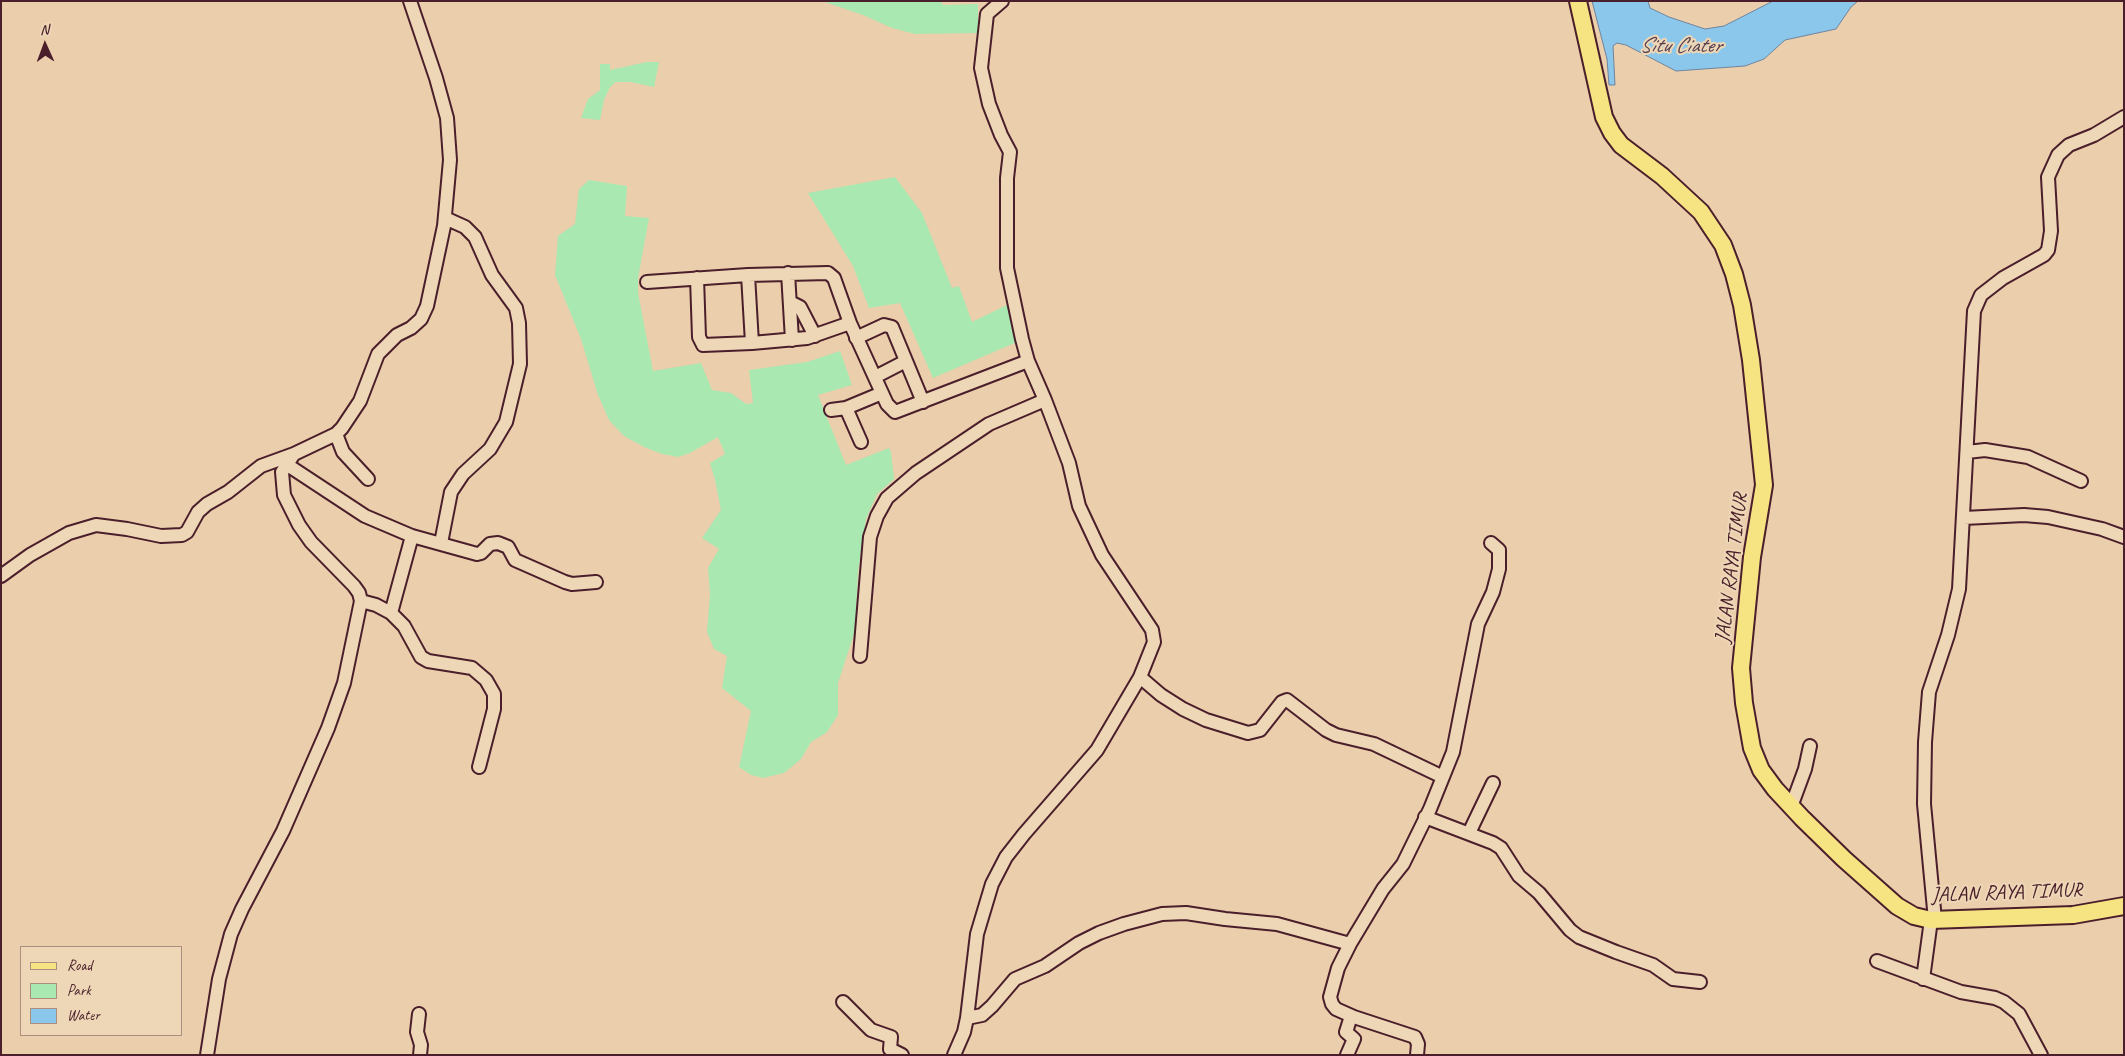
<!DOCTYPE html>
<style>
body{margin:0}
#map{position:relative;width:2125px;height:1056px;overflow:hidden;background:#ebceac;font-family:Caveat,sans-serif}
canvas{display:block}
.frame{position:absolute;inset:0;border:2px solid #4a1f2b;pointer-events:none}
.legend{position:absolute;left:20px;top:946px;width:162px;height:90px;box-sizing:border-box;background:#eed7b6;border:1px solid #ac8d7e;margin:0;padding:6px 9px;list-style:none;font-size:15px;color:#4a1f2b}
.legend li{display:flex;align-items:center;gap:10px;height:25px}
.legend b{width:25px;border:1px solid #ac8d7e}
.north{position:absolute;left:20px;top:20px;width:50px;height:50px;-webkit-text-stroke:4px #eed7b6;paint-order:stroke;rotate:358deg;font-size:14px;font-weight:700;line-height:20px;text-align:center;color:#4a1f2b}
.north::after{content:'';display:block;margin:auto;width:18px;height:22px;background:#4a1f2b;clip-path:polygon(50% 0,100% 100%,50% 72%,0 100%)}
</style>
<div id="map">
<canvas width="2125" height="1056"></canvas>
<div class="frame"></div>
<ul class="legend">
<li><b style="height:6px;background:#f6e381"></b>Road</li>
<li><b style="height:14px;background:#a9e8b0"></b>Park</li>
<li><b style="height:14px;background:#8ac7ea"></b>Water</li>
</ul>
<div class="north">N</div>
</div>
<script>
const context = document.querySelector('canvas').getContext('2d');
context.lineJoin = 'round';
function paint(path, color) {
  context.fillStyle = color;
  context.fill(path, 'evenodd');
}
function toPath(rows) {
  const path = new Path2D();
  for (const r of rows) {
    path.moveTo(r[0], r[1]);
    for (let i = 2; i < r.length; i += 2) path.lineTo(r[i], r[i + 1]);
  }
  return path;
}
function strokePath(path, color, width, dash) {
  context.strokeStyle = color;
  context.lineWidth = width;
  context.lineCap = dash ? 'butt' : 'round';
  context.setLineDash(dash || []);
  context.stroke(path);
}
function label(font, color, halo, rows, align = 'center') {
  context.font = font + ' Caveat,sans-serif';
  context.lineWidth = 4;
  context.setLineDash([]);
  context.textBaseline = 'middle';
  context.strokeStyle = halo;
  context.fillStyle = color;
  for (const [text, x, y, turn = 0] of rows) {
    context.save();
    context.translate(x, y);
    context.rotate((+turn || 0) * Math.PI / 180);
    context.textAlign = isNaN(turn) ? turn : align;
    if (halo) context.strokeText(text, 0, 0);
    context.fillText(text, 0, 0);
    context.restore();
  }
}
paint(toPath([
 [822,1,941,1,943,5,978,4,978,33,915,34,892,28,863,15],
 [647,62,659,62,654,87,630,82,616,82,610,87,604,100,600,120,581,118,588,99,600,90,600,64,610,64,610,70],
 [895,177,922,213,952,288,959,286,972,322,1009,304,1017,342,933,378,900,303,869,308,853,266,808,193],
 [589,180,627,186,625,216,649,218,638,278,638,293,653,371,701,363,712,390,731,393,746,404,753,403,749,370,807,362,840,351,852,385,818,395,846,465,889,448,891,452,894,479,877,494,866,519,858,572,855,631,838,683,838,715,827,732,811,742,801,759,784,773,763,778,751,775,739,767,751,711,722,688,727,656,714,649,707,632,710,594,708,568,719,549,702,538,721,510,715,480,710,463,725,454,718,437,690,453,678,457,662,454,644,447,624,436,609,420,598,395,581,339,555,275,558,236,575,224,579,189]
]), '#a9e8b0');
const water = toPath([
 [1592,1,1648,1,1650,8,1669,17,1705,29,1724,26,1773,1,1858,1,1851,7,1836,29,1785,40,1764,59,1745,66,1676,71,1626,45,1617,43,1613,46,1615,85,1609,85,1607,59,1592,1]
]);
paint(water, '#8ac7ea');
strokePath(water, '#70849e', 1);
const minor = toPath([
 [788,273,792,340],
 [748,275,752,343],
 [697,278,699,337,703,345,752,343,807,338,850,323],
 [647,282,748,275,828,273,834,278,850,323,887,404,895,412,1028,361],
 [790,302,800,307,815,336],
 [856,338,884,325,892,327,923,402],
 [875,377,906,361],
 [846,408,861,442],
 [831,410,846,408,882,393],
 [336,434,343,452,368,479],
 [1967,452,1985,450,2028,457,2081,481],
 [286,464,365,516,412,536,477,554,481,553,490,544,498,543,508,547,515,560,565,582,572,584,596,582],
 [1964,518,2024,515,2048,517,2102,529,2124,537],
 [441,543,451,492,463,474,490,449,506,422,520,364,519,323,516,308,492,275,475,237,465,227,445,218],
 [1,576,30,555,69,533,96,525,127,529,161,536,182,535,187,532,198,512,207,504,228,492,261,466,294,454],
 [361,601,376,605,391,613,404,626,421,657,428,661,472,668,486,680,494,694,494,709,479,767],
 [391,613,412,536],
 [860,656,870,537,877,516,887,498,916,473,989,424,1045,400],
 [1140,677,1161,695,1183,709,1206,720,1248,733,1260,730,1282,702,1287,700,1326,730,1336,735,1374,744,1443,777],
 [1791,807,1805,769,1810,746],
 [1425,817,1493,843,1501,848,1519,876,1539,893,1570,930,1579,937,1616,952,1653,965,1673,979,1700,982],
 [1469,833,1493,783],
 [1935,920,1924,804,1925,742,1929,692,1948,635,1959,589,1974,311,1981,295,2003,278,2044,255,2048,250,2051,231,2048,177,2058,155,2069,145,2094,135,2124,117],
 [1877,961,1961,992,1995,998,2004,1002,2019,1014,2041,1055],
 [1923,979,1931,920],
 [843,1002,871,1030,891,1037,890,1049,902,1055],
 [419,1014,417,1032,421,1045,420,1055],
 [967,1018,982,1015,992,1006,1015,979,1045,966,1079,943,1099,933,1124,924,1162,914,1186,913,1225,919,1277,924,1350,944],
 [207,1055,219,979,231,934,242,909,283,831,328,728,344,683,361,601,359,593,354,586,311,542,299,525,284,495,282,472,294,454,336,434,342,428,360,401,378,354,397,335,411,328,421,319,427,306,444,226,450,160,447,118,436,78,410,1],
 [954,1055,964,1032,967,1018,977,934,992,884,1006,857,1024,834,1097,750,1140,677,1154,642,1152,630,1102,555,1079,506,1069,463,1045,400,1028,361,1022,339,1007,268,1007,178,1010,152,1001,135,989,104,981,68,987,14,1002,1],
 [1347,1055,1354,1039,1346,1032,1351,1016],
 [1417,1055,1418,1044,1415,1037,1354,1017,1336,1009,1332,1004,1330,997,1338,968,1350,944,1383,889,1403,864,1430,809,1453,752,1478,624,1493,592,1499,569,1499,550,1491,543]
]);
const major = toPath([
 [1578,1,1604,117,1612,133,1621,145,1662,176,1701,212,1723,245,1734,274,1742,305,1751,360,1764,485,1752,557,1741,668,1744,703,1752,748,1761,770,1775,789,1802,818,1844,859,1897,906,1914,916,1931,920,2073,915,2124,906]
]);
strokePath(minor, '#4a1f2b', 16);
strokePath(major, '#4a1f2b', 20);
strokePath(minor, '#eed7b6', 12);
strokePath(major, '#f6e381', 16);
label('21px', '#4a1f2b', '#eed7b6', [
 ["JALAN RAYA TIMUR",1732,568,-83],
 ["JALAN RAYA TIMUR",2007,893,-2]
]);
label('italic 22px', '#574151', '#eed7b6', [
 ["Situ Ciater",1680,46]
]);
</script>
